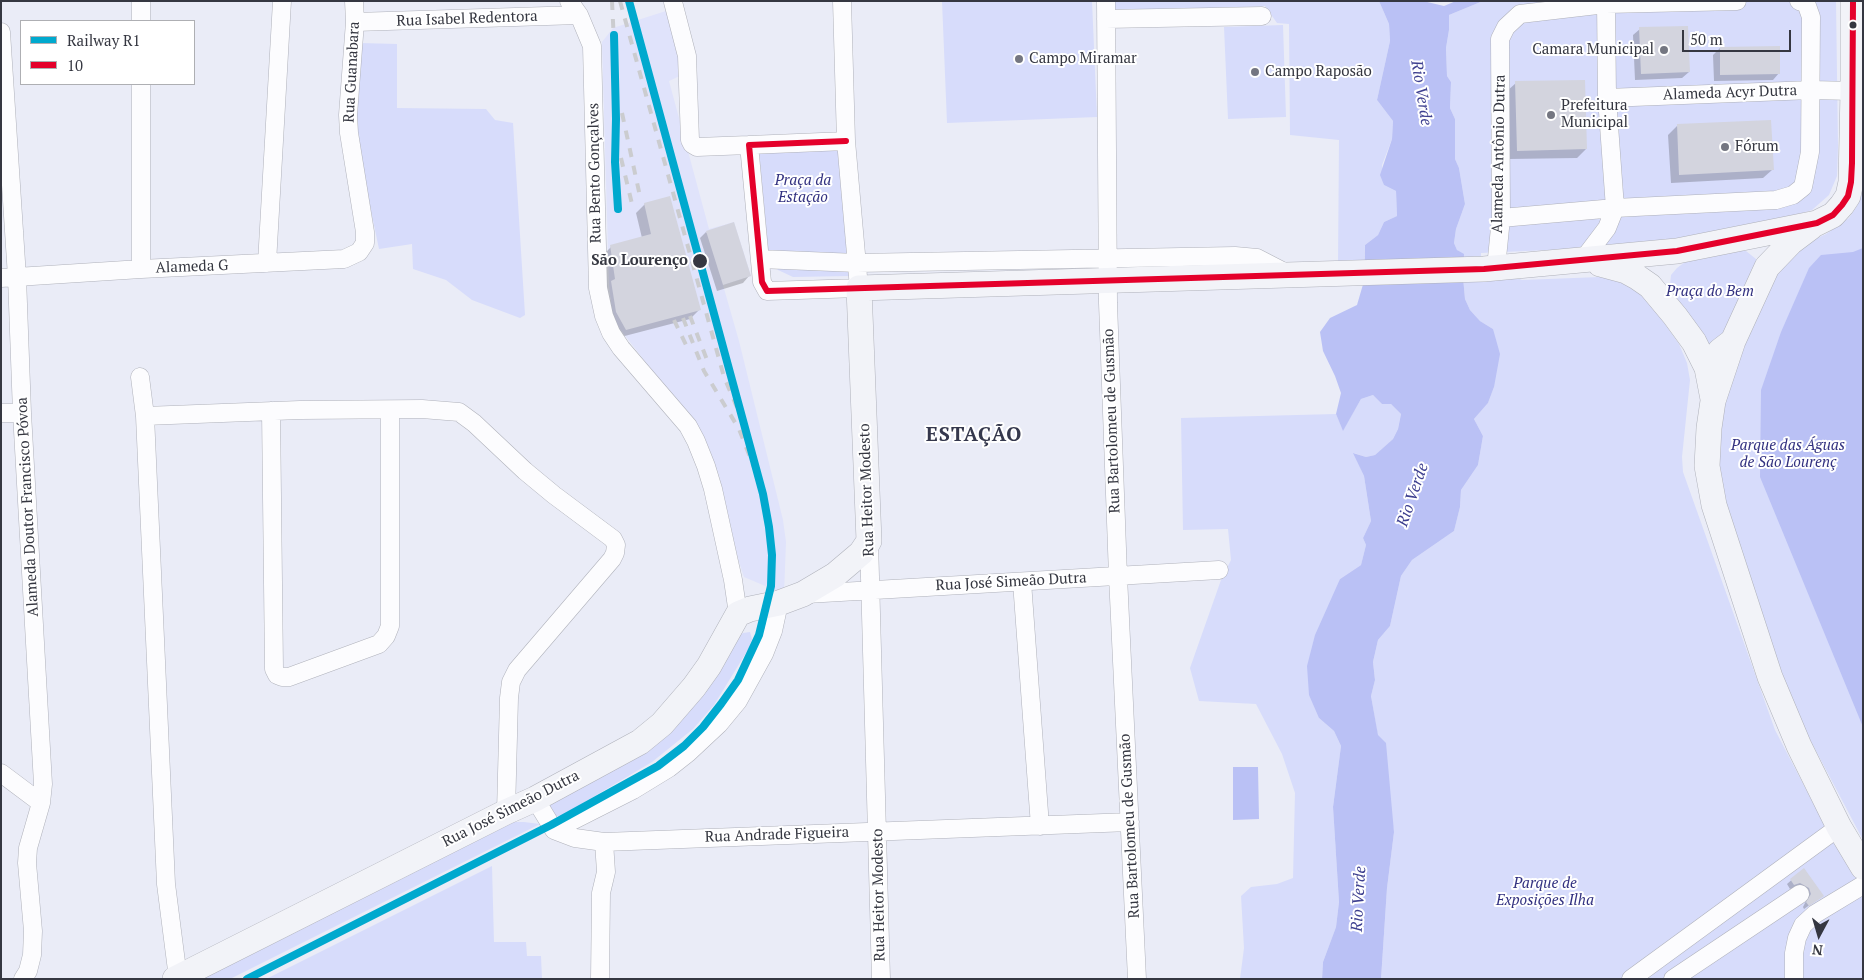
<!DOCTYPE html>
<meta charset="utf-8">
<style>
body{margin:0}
#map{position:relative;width:1864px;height:980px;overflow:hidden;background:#eaecf7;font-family:"PT Serif",serif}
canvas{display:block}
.frame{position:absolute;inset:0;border:2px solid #353741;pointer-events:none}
.legend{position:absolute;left:20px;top:20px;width:175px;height:65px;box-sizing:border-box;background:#fff;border:1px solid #aeafb3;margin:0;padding:6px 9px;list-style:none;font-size:15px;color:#353741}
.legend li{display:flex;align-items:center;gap:10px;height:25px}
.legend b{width:25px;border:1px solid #aeafb3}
.north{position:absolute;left:1794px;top:910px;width:50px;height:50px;-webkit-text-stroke:4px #fff;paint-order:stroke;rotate:186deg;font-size:14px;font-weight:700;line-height:20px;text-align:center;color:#353741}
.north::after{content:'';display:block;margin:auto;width:18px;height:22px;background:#353741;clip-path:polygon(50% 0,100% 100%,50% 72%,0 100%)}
.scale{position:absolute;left:1682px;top:30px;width:109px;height:22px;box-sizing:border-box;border:2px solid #353741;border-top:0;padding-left:6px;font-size:15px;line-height:18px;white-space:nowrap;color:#353741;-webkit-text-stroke:4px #fff;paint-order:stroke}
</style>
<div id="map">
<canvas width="1864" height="980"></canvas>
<div class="frame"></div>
<ul class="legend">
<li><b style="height:6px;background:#00a9ce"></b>Railway R1</li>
<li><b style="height:6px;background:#e4002b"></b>10</li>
</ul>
<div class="north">N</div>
<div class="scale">50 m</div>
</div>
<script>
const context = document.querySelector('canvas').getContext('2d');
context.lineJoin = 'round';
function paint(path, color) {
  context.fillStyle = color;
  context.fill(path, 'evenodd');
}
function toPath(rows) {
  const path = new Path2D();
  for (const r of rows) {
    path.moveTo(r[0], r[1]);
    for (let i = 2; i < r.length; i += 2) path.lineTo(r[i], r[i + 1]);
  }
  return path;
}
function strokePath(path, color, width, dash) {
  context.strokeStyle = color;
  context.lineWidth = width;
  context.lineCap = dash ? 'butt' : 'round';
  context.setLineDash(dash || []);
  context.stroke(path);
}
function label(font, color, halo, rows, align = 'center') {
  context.font = font + ' "PT Serif",serif';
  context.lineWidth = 4;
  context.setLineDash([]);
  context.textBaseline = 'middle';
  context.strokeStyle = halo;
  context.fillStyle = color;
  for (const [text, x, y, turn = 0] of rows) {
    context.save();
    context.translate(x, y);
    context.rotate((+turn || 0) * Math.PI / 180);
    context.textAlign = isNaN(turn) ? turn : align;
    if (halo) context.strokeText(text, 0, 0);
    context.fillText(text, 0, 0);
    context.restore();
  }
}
paint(toPath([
 [669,10,684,74,669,81,709,229,734,222,751,276,723,285,739,341,783,520,786,542,784,594,744,577,738,559,719,475,705,439,613,320,609,285,602,42,613,28]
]), '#e0e3fb');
paint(toPath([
 [942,1,1092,1,1097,117,947,123],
 [1115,1,1379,1,1389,24,1390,41,1377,100,1393,121,1392,139,1382,165,1384,185,1396,191,1397,216,1384,222,1378,235,1365,245,1364,262,1338,263,1339,140,1290,135,1289,24,1277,23,1265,6,1115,12],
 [1483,1,1836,1,1838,146,1837,176,1829,195,1812,210,1757,227,1616,247,1481,253,1481,258,1464,258,1457,250,1454,243,1456,229,1465,204,1459,168,1455,159,1455,119,1450,108,1451,82,1447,76,1446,48,1449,30,1449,15],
 [1283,25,1286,117,1228,119,1224,27],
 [360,43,397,44,397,108,486,109,495,120,513,123,525,315,520,318,472,300,446,280,413,269,412,244,379,249,357,144,356,118],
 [839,146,850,276,793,277,778,270,769,260,759,150],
 [1863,192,1863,840,1795,711,1741,553,1718,493,1716,420,1762,292,1800,246,1826,234,1849,218,1857,206],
 [1739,251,1746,251,1761,263,1730,335,1711,346,1707,344,1669,294,1671,275,1677,268,1685,262],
 [1507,274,1522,280,1600,277,1614,278,1637,291,1650,303,1679,344,1687,363,1690,380,1682,457,1683,472,1775,730,1822,820,1863,884,1863,979,1381,979,1387,888,1394,832,1371,696,1375,680,1373,662,1378,640,1390,626,1401,576,1412,560,1454,531,1460,507,1461,490,1478,465,1483,436,1474,419,1488,403,1494,387,1493,329,1480,321,1470,310,1465,299,1463,277],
 [1373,395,1382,404,1391,404,1401,414,1398,429,1393,439,1375,455,1366,457,1354,453,1364,476,1371,521,1363,538,1366,545,1361,565,1340,579,1319,718,1334,731,1341,746,1333,807,1339,902,1336,927,1323,962,1322,979,1240,979,1244,948,1241,896,1251,887,1277,884,1293,878,1295,793,1282,754,1256,704,1199,701,1190,668,1221,580,1231,560,1228,529,1183,530,1181,418,1336,414,1343,430,1361,399],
 [750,632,752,639,749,648,714,705,693,729,652,762,561,816,555,816,549,807,552,801,643,752,737,638,743,633],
 [510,822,524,822,540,824,230,979,182,979],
 [492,866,494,942,526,942,527,956,541,956,542,979,266,979]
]), '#d7dcfb');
paint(toPath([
 [1379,1,1423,1,1444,6,1456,1,1483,1,1449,15,1449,30,1446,48,1447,76,1451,82,1450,108,1455,119,1455,159,1459,168,1465,204,1456,229,1454,243,1457,250,1464,254,1463,277,1465,299,1470,310,1480,321,1493,329,1500,354,1494,387,1488,403,1474,419,1483,436,1478,465,1461,490,1460,507,1454,531,1412,560,1401,576,1390,626,1378,640,1373,662,1375,680,1371,696,1378,735,1386,743,1394,832,1387,888,1381,979,1322,979,1323,962,1336,927,1339,902,1333,807,1341,746,1334,731,1319,718,1309,695,1307,666,1315,635,1340,579,1361,565,1366,545,1363,538,1371,521,1364,476,1353,453,1366,457,1375,455,1393,439,1398,429,1401,414,1391,404,1382,404,1373,395,1361,399,1343,431,1336,414,1341,393,1335,376,1323,351,1320,332,1330,318,1357,305,1364,281,1365,245,1378,235,1384,222,1397,216,1396,191,1384,185,1380,175,1392,139,1393,121,1377,100,1390,41,1389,24],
 [1863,248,1863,727,1760,477,1761,390,1781,332,1809,268,1821,255,1853,252],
 [1233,767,1258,767,1259,819,1233,820]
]), '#bac1f5');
paint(toPath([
 [1640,29,1689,72,1682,78,1635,80,1633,35],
 [1720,48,1779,73,1773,80,1714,81,1713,55],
 [1516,83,1586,149,1577,158,1509,159,1507,91],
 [1677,126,1772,170,1763,178,1671,183,1668,135],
 [645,204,699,310,690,319,617,338,608,321,602,256,611,247,642,238,636,213],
 [706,232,749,276,743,283,717,291,700,238],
 [1804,869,1822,896,1804,909,1803,907,1807,899,1795,887,1790,889,1787,884]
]), '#0003');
paint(toPath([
 [1688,26,1690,72,1641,74,1639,27],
 [1780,46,1780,74,1720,75,1720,47],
 [1585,80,1587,149,1517,151,1515,81],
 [1771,120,1774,170,1679,175,1677,124],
 [670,196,701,310,626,330,616,312,611,281,615,279,610,245,651,234,644,203],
 [734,222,751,276,723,285,706,231],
 [1804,868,1824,896,1809,906,1806,902,1811,894,1809,888,1800,883,1794,885,1790,879]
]), '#d3d4de');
const minor = toPath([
 [141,1,141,21],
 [569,1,579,15,592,46,598,288,604,316,611,333,621,348,688,426,696,441,706,466,713,489,733,580,738,614],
 [842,1,846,141,859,288,767,291,762,282,749,145,846,141],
 [1106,1,1108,303,1118,576,1137,979],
 [673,2,687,56,690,140,692,144,697,147,749,145],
 [1106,19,1262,16],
 [355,22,579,15],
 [1,32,17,277,22,413,43,784,41,803,28,848,27,863,33,931,32,955,28,971,23,979],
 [141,84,141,269],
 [1607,98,1811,90,1853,91],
 [1501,218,1615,208,1776,200,1793,195,1803,187,1810,152,1811,17,1806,3,1799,1],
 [760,259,857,263,1235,256,1257,258,1288,274],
 [1582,261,1607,228,1615,208,1607,98,1606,1],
 [267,263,282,1],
 [1496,268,1501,218,1500,39,1506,27,1520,14,1606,4,1737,1],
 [1,278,141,269,344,259,359,252,365,243,365,232,349,133,348,115,355,22,354,1],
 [140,377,145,416,166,884,178,978],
 [271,411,274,669,277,675,282,677,289,677,379,644,386,636,390,626,390,410],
 [1,413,22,413],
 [145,416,300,410,422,409,459,412,474,423,525,471,554,495,613,539,616,545,615,553,612,559,517,670,511,682,509,698,506,812],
 [869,541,881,979],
 [1022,582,1040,826],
 [806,594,1219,570],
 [1,773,41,803],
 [535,799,554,830,575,838,604,842,1130,822],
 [554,830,633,790,669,768,688,753,719,724,738,701,764,654,773,631,779,603],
 [600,979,601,893,606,872,604,842],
 [1631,979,1839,827],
 [1673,979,1800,894],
 [1794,979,1794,953,1797,938,1803,925,1815,914,1863,885]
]);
const secondary = toPath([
 [1600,264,1626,271,1637,277,1650,286,1675,316,1694,342,1707,368,1713,399],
 [1733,341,1713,401,1709,428,1707,466,1714,505,1770,677,1799,746,1839,827,1863,867],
 [1720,351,1733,341,1767,267,1791,242,1811,227],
 [175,979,506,812,535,799,640,742,662,724,694,687,709,666,738,614,750,609,779,603,803,594,835,575,861,553,869,541,859,288,1484,269,1677,251,1817,223,1833,215,1842,205,1848,196,1851,182,1853,91,1853,1]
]);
strokePath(minor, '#afb1ba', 19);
strokePath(secondary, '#afb1ba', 26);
strokePath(minor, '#fcfcfe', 18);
strokePath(secondary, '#f2f3f8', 25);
strokePath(toPath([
 [612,1,615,63,615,162,618,209],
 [620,1,724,377,745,426],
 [629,1,630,3],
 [622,113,641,201],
 [621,158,632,204],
 [690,316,709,365],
 [683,318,704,371,739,429,761,485],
 [674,320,688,349]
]), '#cbcccf', 4, [9, 9]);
strokePath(toPath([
 [846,141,749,145,762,282,767,291,1484,269,1677,251,1817,223,1833,215,1842,205,1848,196,1851,182,1852,163,1853,1]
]), '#e4002b', 6);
strokePath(toPath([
 [614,35,616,119,615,162,618,209],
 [247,979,551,825,658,766,684,746,703,727,721,704,738,680,759,635,771,586,772,555,769,527,763,494,629,1]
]), '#00a9ce', 8);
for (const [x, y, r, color] of [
 [1853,25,4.5,"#353741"],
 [1664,50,5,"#747681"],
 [1019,59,5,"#747681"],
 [1255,72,5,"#747681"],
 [1551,115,5,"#747681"],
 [1725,147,5,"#747681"],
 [700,261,8,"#353741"]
]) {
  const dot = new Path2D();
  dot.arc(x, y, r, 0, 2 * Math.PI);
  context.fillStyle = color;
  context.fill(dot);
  strokePath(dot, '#fff', 2);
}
label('15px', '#353741', '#fff', [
 ["Rua Isabel Redentora",467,19,-2],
 ["Rua Guanabara",352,72,-87],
 ["Alameda Acyr Dutra",1730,93,-2],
 ["Alameda Antônio Dutra",1499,154,-89],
 ["Rua Bento Gonçalves",595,173,-91],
 ["Alameda G",192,267,-2],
 ["Rua Bartolomeu de Gusmão",1112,421,-92],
 ["Rua Heitor Modesto",867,490,-92],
 ["Alameda Doutor Francisco Póvoa",28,507,-93],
 ["Rua José Simeão Dutra",1011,582,-3],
 ["Rua José Simeão Dutra",511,809,-27],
 ["Rua Bartolomeu de Gusmão",1130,826,-93],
 ["Rua Andrade Figueira",777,835,-2],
 ["Rua Heitor Modesto",879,895,-91]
]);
label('15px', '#353741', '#fff', [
 ["Camara Municipal",1654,50,"right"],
 ["Campo Miramar",1029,59],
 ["Campo Raposão",1265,72],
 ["Prefeitura",1561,106],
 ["Municipal",1561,123],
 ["Fórum",1735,147]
], 'left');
label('italic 15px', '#323180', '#fff', [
 ["Praça da",803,181],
 ["Estação",803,198],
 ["Praça do Bem",1710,292],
 ["Parque das Águas",1788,446],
 ["de São Lourenç",1788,463],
 ["Parque de",1545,884],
 ["Exposições Ilha",1545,901]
]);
label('bold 15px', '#353741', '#fff', [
 ["São Lourenço",688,261]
], 'right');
label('italic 16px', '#3d3f8f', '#fff', [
 ["Rio Verde",1421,93,81],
 ["Rio Verde",1413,495,-71],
 ["Rio Verde",1359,899,-87]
]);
context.letterSpacing = '1px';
label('bold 20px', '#35384d', '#fff', [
 ["ESTAÇÃO",974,435]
]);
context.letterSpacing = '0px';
</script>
